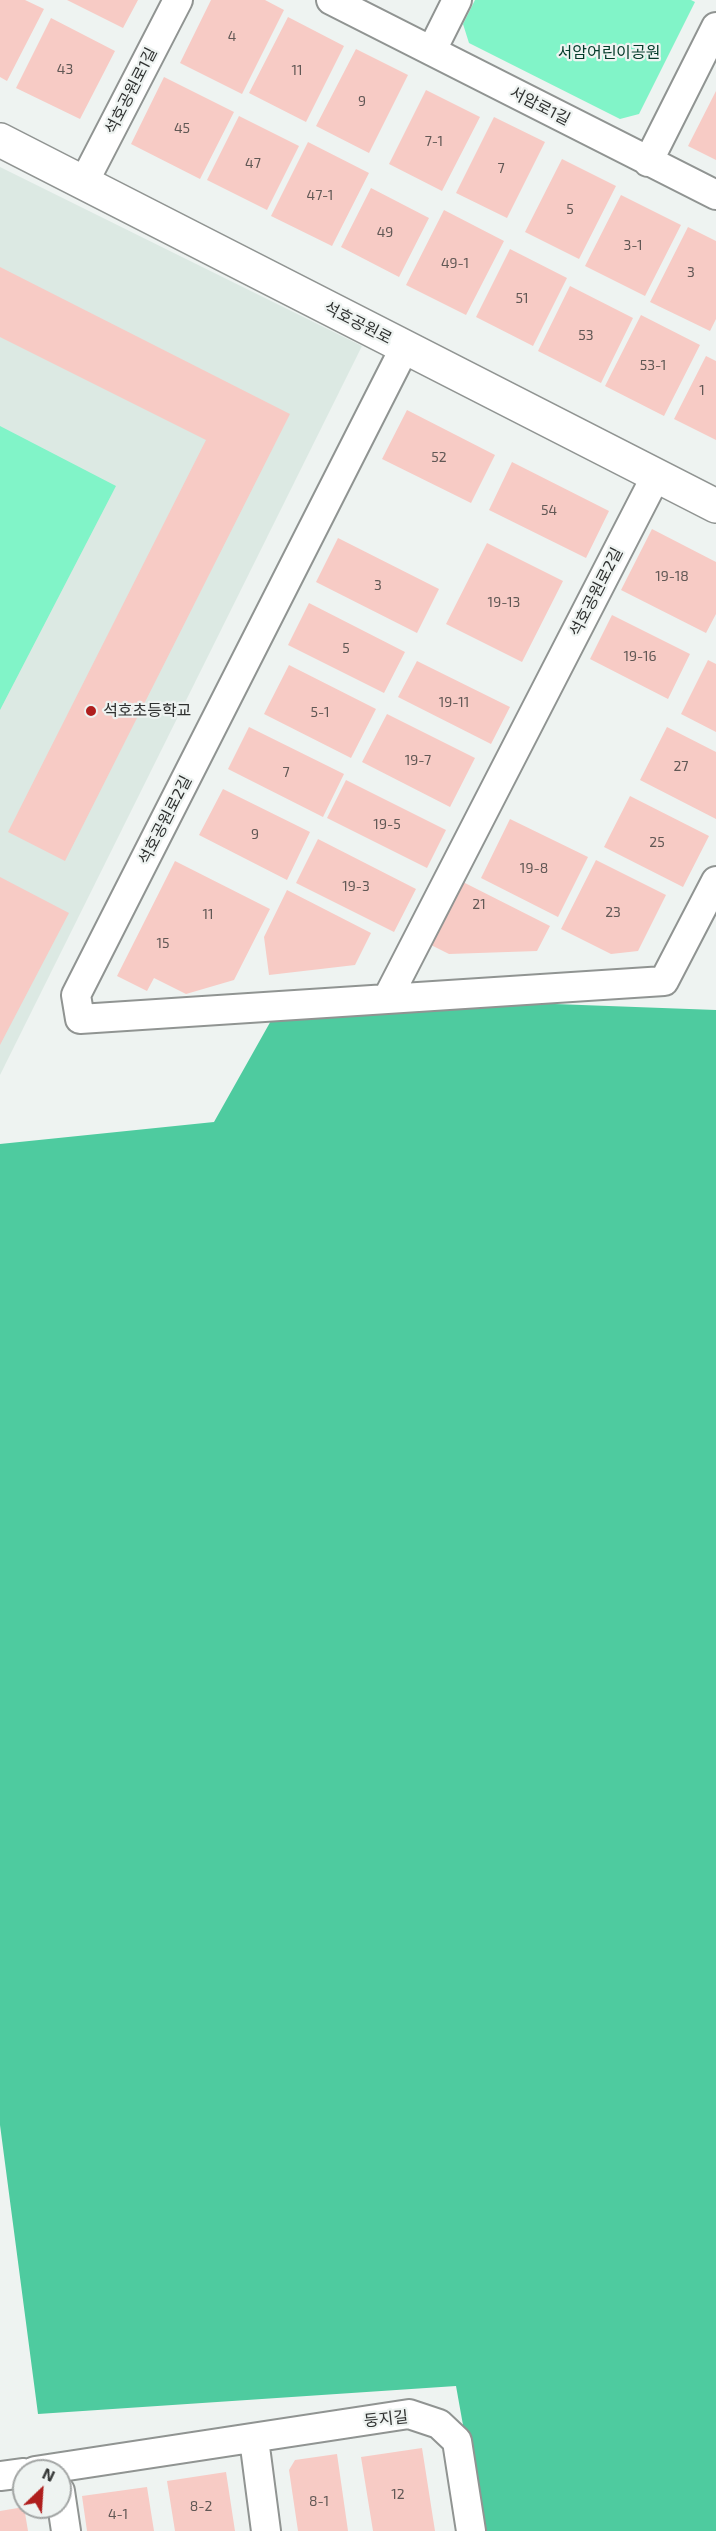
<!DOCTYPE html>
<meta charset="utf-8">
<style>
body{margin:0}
#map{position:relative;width:716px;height:2531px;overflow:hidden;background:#eef3f1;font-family:"Exo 2",sans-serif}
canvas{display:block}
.north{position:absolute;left:12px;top:2459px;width:60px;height:60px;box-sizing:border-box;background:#eef3f1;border:2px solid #a2a5a4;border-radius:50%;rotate:25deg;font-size:16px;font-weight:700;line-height:24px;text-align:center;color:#2f3130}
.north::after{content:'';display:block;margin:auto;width:21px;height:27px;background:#af1e1d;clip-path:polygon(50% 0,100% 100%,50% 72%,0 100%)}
</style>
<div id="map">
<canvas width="716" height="2531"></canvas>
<div class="north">N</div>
</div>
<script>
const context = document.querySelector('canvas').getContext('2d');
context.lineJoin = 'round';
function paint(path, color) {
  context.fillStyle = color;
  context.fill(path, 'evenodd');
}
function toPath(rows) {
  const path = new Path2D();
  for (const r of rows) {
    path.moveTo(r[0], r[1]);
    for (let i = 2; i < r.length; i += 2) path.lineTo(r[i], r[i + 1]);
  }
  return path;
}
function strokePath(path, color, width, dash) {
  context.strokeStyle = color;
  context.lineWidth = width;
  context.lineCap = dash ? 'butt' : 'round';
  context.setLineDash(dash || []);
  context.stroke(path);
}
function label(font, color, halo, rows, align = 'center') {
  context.font = font + ' "Exo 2","Noto Sans KR",sans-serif';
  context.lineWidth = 4.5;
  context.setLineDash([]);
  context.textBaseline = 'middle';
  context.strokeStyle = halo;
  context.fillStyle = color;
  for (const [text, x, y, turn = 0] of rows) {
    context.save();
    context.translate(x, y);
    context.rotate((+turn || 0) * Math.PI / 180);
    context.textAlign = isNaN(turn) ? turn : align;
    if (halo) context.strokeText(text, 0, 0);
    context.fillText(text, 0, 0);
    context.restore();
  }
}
paint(toPath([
 [0,167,362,346,0,1075]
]), '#dce9e3');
paint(toPath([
 [475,0,691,0,695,2,639,114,620,119,469,43,463,24],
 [0,426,116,486,0,710]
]), '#81f4c8');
paint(toPath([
 [286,994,716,1010,716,2531,482,2531,456,2386,38,2414,0,2125,0,1144,214,1122]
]), '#4ecb9f');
paint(toPath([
 [0,0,25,0,44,9,7,81,0,77],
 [67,0,138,0,123,28],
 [211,0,265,0,284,10,242,94,180,63],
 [288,17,344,46,306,122,249,93],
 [51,18,115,51,80,119,16,88],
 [356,49,408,75,369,153,316,126],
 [164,77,234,112,200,179,131,144],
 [426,90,480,117,442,191,389,164],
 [716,91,716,160,688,146],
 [239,116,299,146,267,210,207,180],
 [494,117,545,142,507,218,456,193],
 [308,142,369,173,332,246,271,216],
 [562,159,616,186,579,259,525,232],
 [371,188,429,218,399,277,341,247],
 [621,195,681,225,645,296,585,266],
 [444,210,504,241,466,315,406,285],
 [688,227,716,241,716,319,710,331,650,302],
 [510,249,567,278,533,346,476,317],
 [0,267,290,414,65,861,8,832,206,440,0,337],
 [570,286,633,318,601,383,538,351],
 [641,315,700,345,664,416,605,386],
 [706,356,716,361,716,440,674,419],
 [407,410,495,455,471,503,382,459],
 [512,462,609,511,586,558,489,510],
 [652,529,716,562,716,614,706,633,621,590],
 [338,538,439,589,417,633,316,582],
 [487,543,563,581,522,662,446,624],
 [309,603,405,652,384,693,288,645],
 [612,615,690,654,668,699,590,659],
 [708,660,716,664,716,732,681,714],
 [417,661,510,707,491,744,398,697],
 [289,665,376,709,351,758,264,714],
 [387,714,475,758,450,807,362,762],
 [249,727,344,774,323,817,228,769],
 [667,727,716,752,716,819,640,780],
 [346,780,446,830,427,868,327,818],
 [223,789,310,832,287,880,199,835],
 [630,796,709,836,683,887,604,847],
 [510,819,588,857,558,917,481,878],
 [318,839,416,889,394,932,296,883],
 [596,860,666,895,638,951,611,954,561,929],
 [175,861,270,909,234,980,186,994,154,978,147,991,117,976],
 [0,877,69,913,0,1045],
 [463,882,550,926,537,951,449,954,431,945],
 [287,890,371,933,355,965,269,975,264,937],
 [422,2448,435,2531,373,2531,361,2457],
 [337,2454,348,2531,298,2531,289,2470,295,2460],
 [226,2472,235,2531,175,2531,167,2481],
 [147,2487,154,2531,87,2531,82,2496],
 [24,2507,28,2531,0,2531,0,2511]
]), '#f7cbc5');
const minor = toPath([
 [331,0,716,195],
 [432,50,457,0],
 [648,162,716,27],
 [84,182,178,0],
 [405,347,76,995,80,1019,664,981,716,881],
 [388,997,656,476],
 [254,2439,266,2531],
 [35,2471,409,2414,439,2424,457,2441,471,2531],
 [0,2476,24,2473],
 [60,2491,66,2531]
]);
const tertiary = toPath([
 [0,140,716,506]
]);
strokePath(minor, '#909492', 32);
strokePath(tertiary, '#909492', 36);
strokePath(minor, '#fff', 28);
strokePath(tertiary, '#fff', 33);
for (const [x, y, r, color] of [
 [91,711,6,"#af1e1d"]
]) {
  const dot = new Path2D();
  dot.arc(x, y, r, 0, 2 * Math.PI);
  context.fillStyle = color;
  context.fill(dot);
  strokePath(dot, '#eef3f1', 2);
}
label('14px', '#615855', null, [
 ["4",232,36],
 ["43",65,69],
 ["11",297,70],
 ["9",362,101],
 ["45",182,128],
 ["7-1",434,141],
 ["47",253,163],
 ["7",501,168],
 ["47-1",320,195],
 ["5",570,209],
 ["49",385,232],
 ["3-1",633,245],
 ["49-1",455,263],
 ["3",691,272],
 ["51",522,298],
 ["53",586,335],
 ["53-1",653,365],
 ["1",702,390],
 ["52",439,457],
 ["54",549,510],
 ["19-18",672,576],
 ["3",378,585],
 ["19-13",504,602],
 ["5",346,648],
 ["19-16",640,656],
 ["19-11",454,702],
 ["5-1",320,712],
 ["19-7",418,760],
 ["27",681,766],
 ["7",286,772],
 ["19-5",387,824],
 ["9",255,834],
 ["25",657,842],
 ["19-8",534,868],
 ["19-3",356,886],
 ["21",479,904],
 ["23",613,912],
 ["11",208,914],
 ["15",163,943],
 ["12",398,2494],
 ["8-1",319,2501],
 ["8-2",201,2506],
 ["4-1",118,2514]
]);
label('16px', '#023a29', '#eef3f1', [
 ["서암어린이공원",609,53]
]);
label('16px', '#2f3130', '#eef3f1', [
 ["석호공원로1길",131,91,-63],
 ["서암로1길",540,106,27],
 ["석호공원로",358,323,27],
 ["석호공원로2길",596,592,-63],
 ["석호공원로2길",165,820,-63],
 ["둥지길",386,2419,-6]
]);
label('16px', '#2f3130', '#eef3f1', [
 ["석호초등학교",103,711]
], 'left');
</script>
